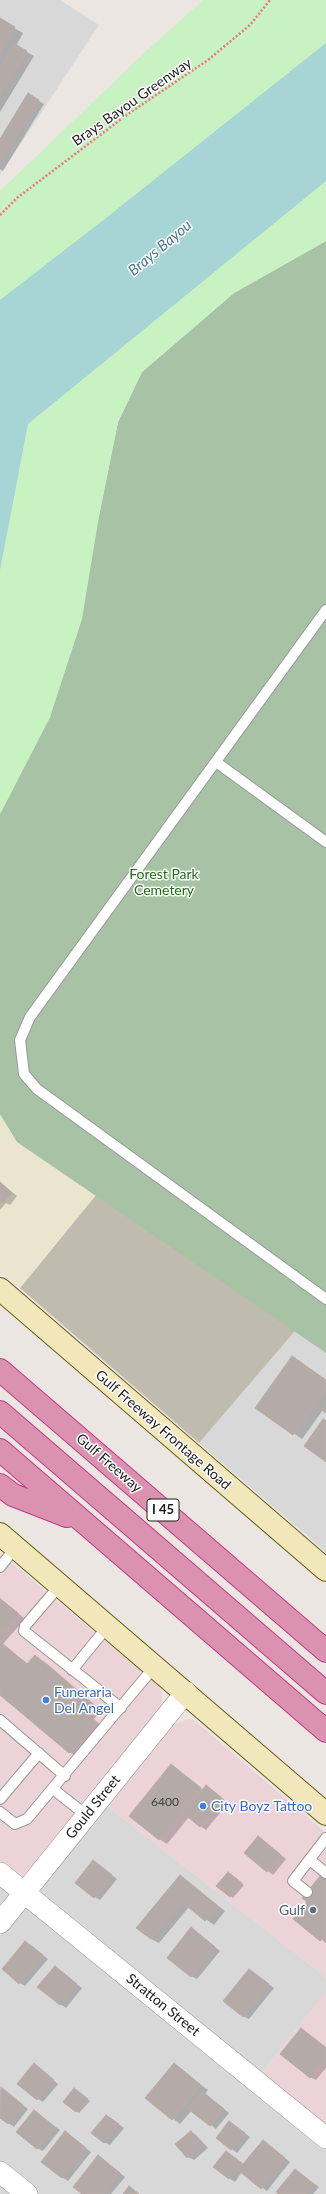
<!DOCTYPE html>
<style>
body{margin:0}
canvas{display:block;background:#ebe6e2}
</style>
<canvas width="326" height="2194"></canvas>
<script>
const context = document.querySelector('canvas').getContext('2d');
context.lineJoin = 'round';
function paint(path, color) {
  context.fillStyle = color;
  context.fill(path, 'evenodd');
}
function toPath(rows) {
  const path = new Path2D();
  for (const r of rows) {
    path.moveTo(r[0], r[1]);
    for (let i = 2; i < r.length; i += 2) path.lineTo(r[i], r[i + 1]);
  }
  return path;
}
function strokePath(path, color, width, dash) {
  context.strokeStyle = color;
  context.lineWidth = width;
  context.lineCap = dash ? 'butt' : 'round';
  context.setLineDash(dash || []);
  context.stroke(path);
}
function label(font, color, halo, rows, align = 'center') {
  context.font = font + ' Lato,sans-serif';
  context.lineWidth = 3;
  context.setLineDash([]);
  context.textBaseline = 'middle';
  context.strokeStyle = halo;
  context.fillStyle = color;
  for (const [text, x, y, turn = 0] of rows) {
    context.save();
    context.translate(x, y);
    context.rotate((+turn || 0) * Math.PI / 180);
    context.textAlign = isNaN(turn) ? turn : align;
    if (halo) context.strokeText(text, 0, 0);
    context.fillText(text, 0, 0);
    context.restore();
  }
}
paint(toPath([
 [0,0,60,0,99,25,0,175],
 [295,1331,326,1353,326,1552,199,1443],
 [103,1803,326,1977,326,1992,253,2084,326,2145,326,2194,0,2194,0,1880,26,1901]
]), '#d9d8d8');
paint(toPath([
 [0,1553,153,1681,161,1690,162,1698,161,1706,25,1877,20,1878,0,1863],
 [188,1719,194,1720,326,1833,326,1977,103,1803,157,1739,174,1725],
 [326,1992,326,2127,262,2073]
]), '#ebd3d7');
paint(toPath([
 [96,1195,295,1331,199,1443,20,1288]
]), '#bfbbaf');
paint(toPath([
 [0,1114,17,1142,96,1195,20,1288,0,1271]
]), '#e9e5cf');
paint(toPath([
 [326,241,326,1353,17,1142,0,1114,0,814,50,717,99,516,118,422,142,372,234,293]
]), '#a8c2a6');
paint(toPath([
 [203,0,326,0,326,241,234,293,142,372,118,422,99,516,82,619,50,717,0,814,0,191,145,52]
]), '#c9f2c3');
paint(toPath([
 [326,43,326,181,28,424,0,570,0,300,106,218]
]), '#a7d4d4');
paint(toPath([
 [0,20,23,33,16,46,34,56,0,112],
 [29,95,44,104,3,171,0,169,0,141],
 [0,1182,17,1196,10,1205,6,1203,0,1210],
 [293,1358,326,1380,326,1412,323,1410,302,1439,256,1408],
 [0,1598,25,1619,2,1645,28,1664,35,1657,45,1662,101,1710,94,1719,104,1728,79,1758,69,1752,0,1694],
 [171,1765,203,1790,211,1789,228,1803,206,1830,189,1817,167,1844,159,1839],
 [258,1837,286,1859,273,1875,245,1853],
 [99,1865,117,1879,100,1900,95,1897],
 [231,1875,244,1885,233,1898,218,1886],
 [180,1876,225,1911,214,1925,189,1907,159,1943,151,1939],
 [321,1876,326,1879,326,1943,294,1918,308,1902],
 [192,1929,220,1951,197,1979,191,1976],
 [25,1942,48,1959,25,1986,20,1983],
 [60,1971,82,1988,66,2008,60,2004],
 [255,1974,274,1988,249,2019,243,2016],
 [302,2029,326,2047,326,2068,316,2080,310,2077],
 [174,2065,208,2090,205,2094,229,2113,216,2129,192,2110,180,2124,146,2098],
 [39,2068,58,2084,43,2102,38,2099],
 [1,2089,28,2109,14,2127,0,2117],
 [77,2091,90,2101,79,2113,64,2101],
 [34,2111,60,2130,43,2151,37,2148],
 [107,2116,124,2128,110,2145,104,2142],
 [230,2122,250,2137,237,2153,217,2137],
 [191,2132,196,2135,208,2148,194,2160,188,2157],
 [66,2133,91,2152,68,2181,62,2177],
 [263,2141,290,2162,267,2191,242,2172,235,2182,229,2178,232,2156,244,2165],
 [99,2157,125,2177,111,2194,84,2194],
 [295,2170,319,2187,313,2194,280,2194]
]), '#0003');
const building = toPath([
 [0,18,15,27,0,52,0,18],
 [15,44,27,51,0,95,0,69,15,44],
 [28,93,39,100,0,163,0,139,28,93],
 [0,1182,12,1193,3,1203,0,1201,0,1182],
 [292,1356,326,1380,326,1390,293,1435,255,1408,292,1356],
 [326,1405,326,1413,322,1410,326,1405],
 [323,1419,326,1421,326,1462,304,1446,323,1419],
 [0,1599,18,1613,0,1634,0,1599],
 [3,1644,27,1664,35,1655,92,1704,85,1713,95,1722,69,1753,0,1695,0,1648,3,1644],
 [171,1764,201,1788,159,1840,129,1816,171,1764],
 [206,1785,223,1799,200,1827,183,1813,206,1785],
 [258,1836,281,1855,267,1872,244,1853,258,1836],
 [93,1860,112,1875,94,1898,75,1883,93,1860],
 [228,1872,242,1883,230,1897,216,1886,228,1872],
 [180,1875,218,1906,205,1921,182,1902,151,1939,136,1928,180,1875],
 [321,1875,326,1879,326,1934,320,1941,293,1919,307,1902,302,1898,321,1875],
 [191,1927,215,1947,191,1977,167,1958,191,1927],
 [25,1941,43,1955,19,1984,2,1969,25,1941],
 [55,1966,77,1984,60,2005,37,1987,55,1966],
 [249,1969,269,1984,243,2017,223,2001,249,1969],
 [301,2028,326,2048,326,2058,310,2078,280,2054,301,2028],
 [34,2063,54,2080,37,2100,17,2084,34,2063],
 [174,2063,201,2085,172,2120,145,2098,174,2063],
 [1,2087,23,2105,8,2124,0,2118,1,2087],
 [74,2088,88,2099,76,2112,63,2102,74,2088],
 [203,2092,224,2109,210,2126,188,2109,203,2092],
 [34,2110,55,2127,37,2149,16,2132,34,2110],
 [106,2115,119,2124,104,2143,91,2133,106,2115],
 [229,2121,245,2133,231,2150,216,2138,229,2121],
 [65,2131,86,2148,62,2178,41,2162,65,2131],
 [191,2131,203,2145,187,2158,175,2144,191,2131],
 [263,2140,285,2158,261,2189,238,2170,263,2140],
 [226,2151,242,2163,229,2179,213,2167,226,2151],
 [98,2155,120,2173,103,2194,82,2194,73,2187,98,2155],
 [295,2169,314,2184,305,2194,279,2194,276,2192,295,2169],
 [129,2186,139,2194,123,2194,129,2186]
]);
paint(building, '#b4aba8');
strokePath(building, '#bbaba6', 1);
const service = toPath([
 [326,610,30,1017,20,1040,24,1074,37,1089,326,1299],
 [216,762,326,842],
 [0,1567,16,1547],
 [60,1585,25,1626,24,1631,121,1708],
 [72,1670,108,1626],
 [0,1720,65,1776],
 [53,1789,86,1815],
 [0,1799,39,1753],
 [0,1812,15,1824,27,1819,155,1666],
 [310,1860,326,1873],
 [307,1892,293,1881,326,1838]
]);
const minor = toPath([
 [0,1873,326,2138],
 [0,1923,186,1692],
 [0,2172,27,2194]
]);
const secondary = toPath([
 [0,1289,326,1570],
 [0,1534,326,1814]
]);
const motorway = toPath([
 [0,1370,326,1651],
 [0,1412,326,1693],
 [0,1450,326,1731],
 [0,1485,13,1495,67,1516]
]);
strokePath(service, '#989898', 12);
strokePath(minor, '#989898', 22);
strokePath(secondary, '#635a11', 24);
strokePath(motorway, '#c13885', 24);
strokePath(toPath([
 [0,215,17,198,128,114,208,60,250,25,270,0]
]), '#e87684', 2.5, [2, 2]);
strokePath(service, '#fff', 10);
strokePath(minor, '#fff', 21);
strokePath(secondary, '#f1e7bb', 22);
strokePath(motorway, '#db92b0', 22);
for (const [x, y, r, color] of [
 [46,1700,4,"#3f7fe0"],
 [203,1806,4,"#3f7fe0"],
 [313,1910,4,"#5c6f8a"]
]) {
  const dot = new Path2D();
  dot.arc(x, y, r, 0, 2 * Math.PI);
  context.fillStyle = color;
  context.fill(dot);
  strokePath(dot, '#fff', 1.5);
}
label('12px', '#413f3e', null, [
 ["6400",165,1802]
]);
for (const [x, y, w] of [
 [163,1510,32]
]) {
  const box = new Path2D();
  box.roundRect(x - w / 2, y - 11, w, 22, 3);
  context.fillStyle = '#fff';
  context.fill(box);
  strokePath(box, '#1b1b1b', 1);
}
label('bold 13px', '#1b1b1b', null, [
 ["I 45",163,1510]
]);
label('14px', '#1b1b1b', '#fff', [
 ["Brays Bayou Greenway",132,102,-35],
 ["Gulf Freeway Frontage Road",163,1430,41],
 ["Gulf Freeway",109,1463,41],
 ["Gould Street",93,1807,-51],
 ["Stratton Street",163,2005,39]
]);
label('14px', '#236b17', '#fff', [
 ["Forest Park",164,874],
 ["Cemetery",164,890]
]);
label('14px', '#366cbe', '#fff', [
 ["Funeraria",54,1692],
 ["Del Angel",54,1708],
 ["City Boyz Tattoo",211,1806]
], 'left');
label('14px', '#4e5e75', '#fff', [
 ["Gulf",305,1910]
], 'right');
label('italic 15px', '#4a788a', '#fff', [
 ["Brays Bayou",160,248,-40]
]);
</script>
